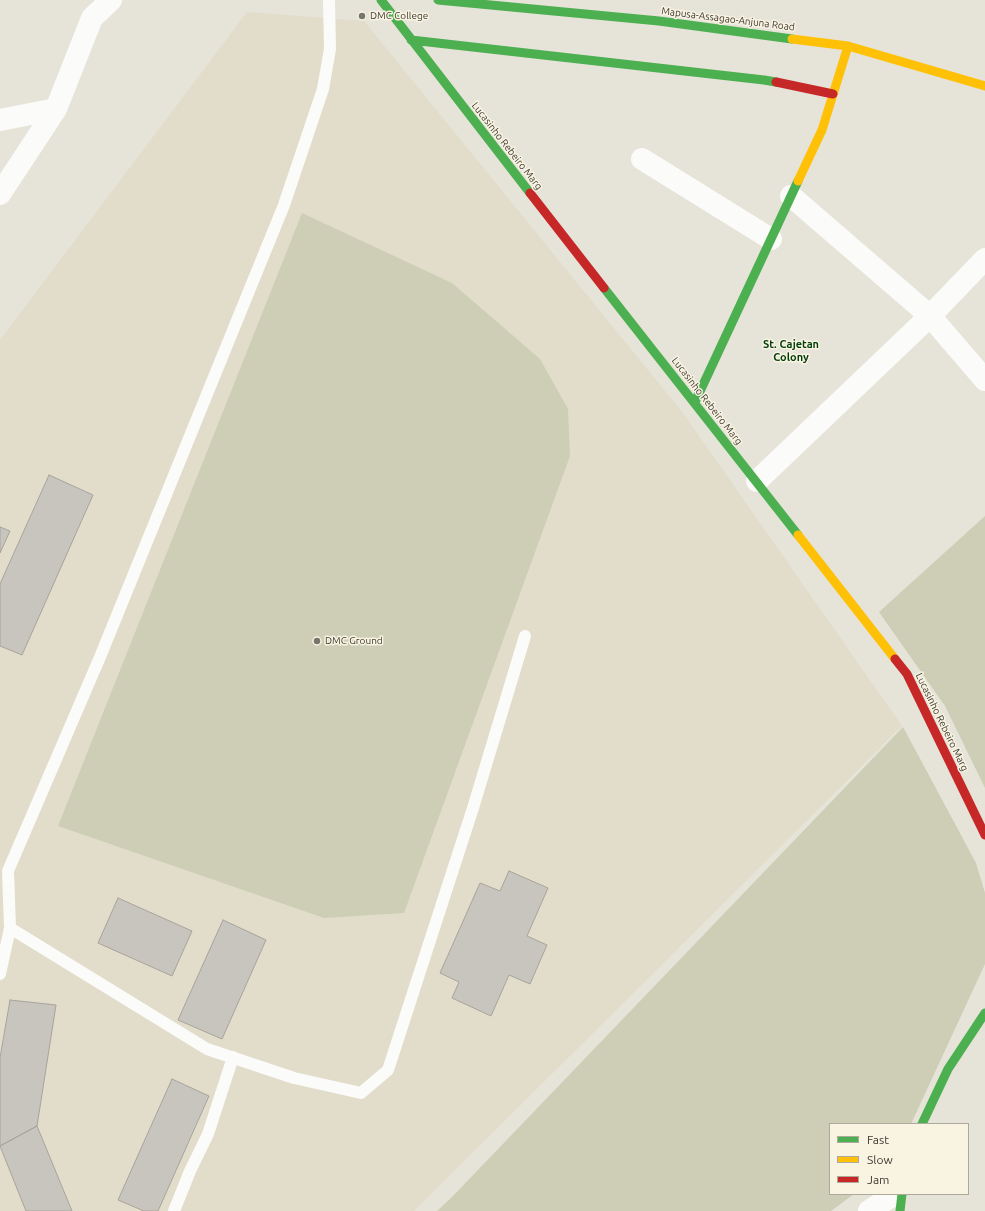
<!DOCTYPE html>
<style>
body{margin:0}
#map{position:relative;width:985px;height:1211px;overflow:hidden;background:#e6e3d9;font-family:Ubuntu,sans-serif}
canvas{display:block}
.legend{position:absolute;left:829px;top:1123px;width:140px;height:72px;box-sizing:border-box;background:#f9f3e1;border:1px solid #ada99b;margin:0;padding:5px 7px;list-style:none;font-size:12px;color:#3c3a33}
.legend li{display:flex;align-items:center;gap:8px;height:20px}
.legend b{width:20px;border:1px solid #ada99b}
</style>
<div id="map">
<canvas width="985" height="1211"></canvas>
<ul class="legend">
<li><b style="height:5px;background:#4caf50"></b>Fast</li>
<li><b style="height:5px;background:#ffc107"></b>Slow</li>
<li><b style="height:5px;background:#c62828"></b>Jam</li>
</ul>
</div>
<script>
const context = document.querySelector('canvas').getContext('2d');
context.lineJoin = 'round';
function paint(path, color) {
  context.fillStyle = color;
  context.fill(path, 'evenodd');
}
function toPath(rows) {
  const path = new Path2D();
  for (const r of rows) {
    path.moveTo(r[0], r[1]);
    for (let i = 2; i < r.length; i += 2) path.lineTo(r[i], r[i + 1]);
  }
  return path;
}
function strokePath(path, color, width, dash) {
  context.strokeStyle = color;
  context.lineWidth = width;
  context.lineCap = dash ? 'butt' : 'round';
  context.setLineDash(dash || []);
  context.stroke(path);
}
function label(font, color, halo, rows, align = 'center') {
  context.font = font + ' Ubuntu,sans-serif';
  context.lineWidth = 3;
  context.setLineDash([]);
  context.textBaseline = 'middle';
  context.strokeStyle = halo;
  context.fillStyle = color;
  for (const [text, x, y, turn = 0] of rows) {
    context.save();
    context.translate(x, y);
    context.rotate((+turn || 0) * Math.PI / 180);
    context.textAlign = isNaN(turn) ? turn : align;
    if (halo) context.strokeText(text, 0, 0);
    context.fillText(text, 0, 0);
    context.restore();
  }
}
paint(toPath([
 [247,12,364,21,683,413,902,726,414,1211,0,1211,0,340]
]), '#e2ddca');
paint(toPath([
 [302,213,452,283,540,359,568,409,570,456,404,913,324,918,58,826],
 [985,516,985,788,945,706,879,612],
 [903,727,976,863,985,893,985,964,911,1124,830,1124,830,1194,854,1194,831,1211,437,1211,452,1197]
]), '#cdceb5');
const building = toPath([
 [49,475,93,495,22,655,0,646,0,584,49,475],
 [0,527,10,531,0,553,0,527],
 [509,871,548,888,527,936,547,945,530,984,509,975,491,1016,452,998,459,982,440,973,480,883,500,891,509,871],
 [118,898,192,931,172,976,98,943,118,898],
 [223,920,266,940,222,1039,178,1020,223,920],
 [10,1000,56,1005,37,1126,0,1146,0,1058,10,1000],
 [172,1079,209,1096,158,1211,144,1211,118,1200,172,1079],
 [37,1126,72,1211,26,1211,0,1146,37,1126]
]);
paint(building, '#c8c5be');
strokePath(building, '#a8a49c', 1);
strokePath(toPath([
 [10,928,207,1049,294,1078,361,1093,388,1070,473,808,525,636],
 [0,974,10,928,8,871,100,657,284,205,323,89,330,49,329,0],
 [174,1211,190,1171,208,1134,233,1057]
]), '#fbfbf9', 12);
strokePath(toPath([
 [0,120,56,109],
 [642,159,771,239],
 [0,194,56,109,92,18,111,0],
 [791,196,930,316,985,380],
 [757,481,930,316,985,259],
 [869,1211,895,1194]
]), '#fbfbf9', 22);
strokePath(toPath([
 [381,0,530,193],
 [438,0,659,21,792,39],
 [411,40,764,80,776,82],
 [604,288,798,535],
 [695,402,798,181],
 [922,1124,948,1069,985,1013],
 [900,1211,902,1194]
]), '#4caf50', 9);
strokePath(toPath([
 [792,39,848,46,985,86],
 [798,181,822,130,848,46],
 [798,535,895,659]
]), '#ffc107', 9);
strokePath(toPath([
 [776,82,833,94],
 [530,193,604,288],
 [895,659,907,674,985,835]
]), '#c62828', 9);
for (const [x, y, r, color] of [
 [362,16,4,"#78756d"],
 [317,641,4,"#78756d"]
]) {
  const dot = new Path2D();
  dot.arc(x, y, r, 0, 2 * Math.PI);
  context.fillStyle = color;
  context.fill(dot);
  strokePath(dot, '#f9f3e1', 1.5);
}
label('10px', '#3c3a33', '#f9f3e1', [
 ["DMC College",370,16],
 ["DMC Ground",325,641]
], 'left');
label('10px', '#3c3a33', '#f9f3e1', [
 ["Mapusa-Assagao-Anjuna Road",728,19,7],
 ["Lucasinho Rebeiro Marg",507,146,52],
 ["Lucasinho Rebeiro Marg",707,401,52],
 ["Lucasinho Rebeiro Marg",942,722,64]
]);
label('bold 11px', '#003f0c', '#f9f3e1', [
 ["St. Cajetan",791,344],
 ["Colony",791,357]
]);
</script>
